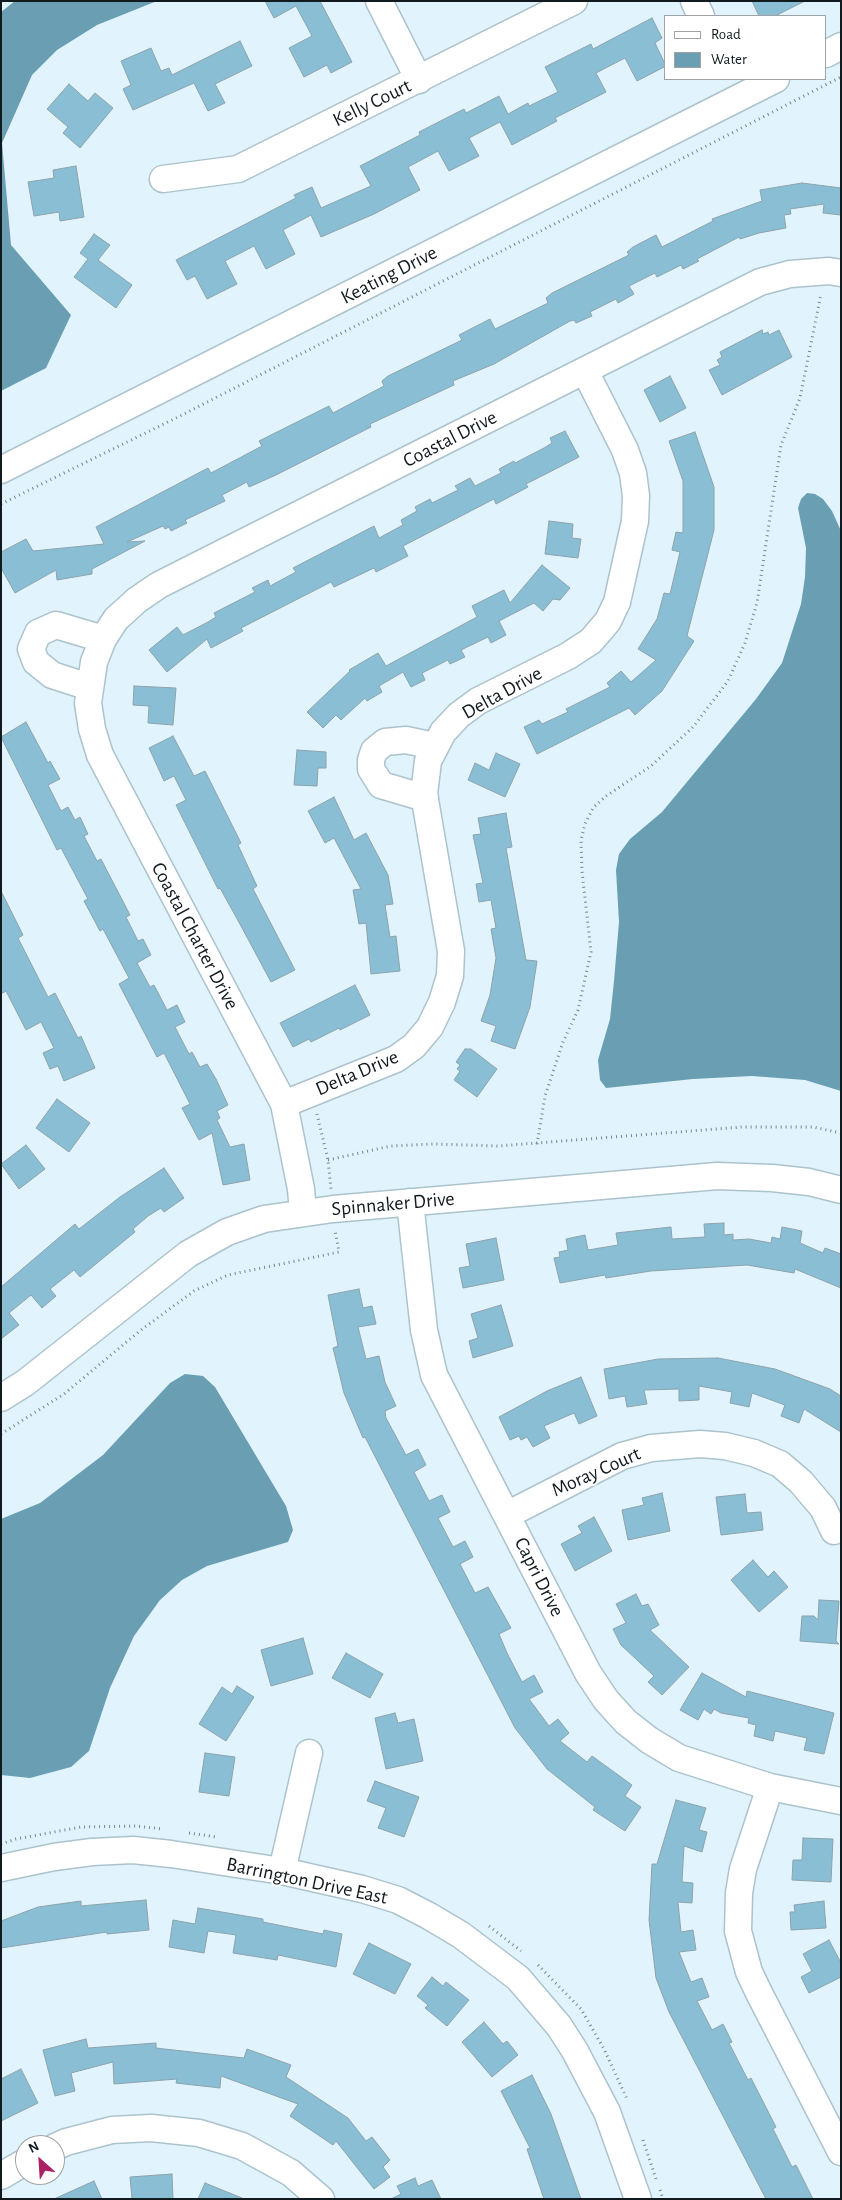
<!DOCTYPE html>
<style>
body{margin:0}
#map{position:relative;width:842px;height:2200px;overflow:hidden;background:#e1f4fd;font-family:"Alegreya Sans",sans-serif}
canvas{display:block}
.frame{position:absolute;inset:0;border:2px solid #111a1e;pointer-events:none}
.legend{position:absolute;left:664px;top:15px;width:162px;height:65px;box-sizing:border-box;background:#fff;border:1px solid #a0a3a5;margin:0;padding:6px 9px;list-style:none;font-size:15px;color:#111a1e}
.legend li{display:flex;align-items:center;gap:10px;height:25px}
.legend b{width:25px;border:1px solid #a0a3a5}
.north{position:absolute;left:15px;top:2135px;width:50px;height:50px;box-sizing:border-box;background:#fff;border:1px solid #a0a3a5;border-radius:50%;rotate:334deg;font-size:14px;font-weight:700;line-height:20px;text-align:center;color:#111a1e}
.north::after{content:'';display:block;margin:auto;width:18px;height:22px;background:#aa2164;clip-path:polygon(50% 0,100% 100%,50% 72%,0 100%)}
</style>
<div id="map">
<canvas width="842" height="2200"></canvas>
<div class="frame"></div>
<ul class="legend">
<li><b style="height:6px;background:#fff"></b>Road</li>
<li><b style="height:14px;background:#699eb3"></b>Water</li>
</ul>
<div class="north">N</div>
</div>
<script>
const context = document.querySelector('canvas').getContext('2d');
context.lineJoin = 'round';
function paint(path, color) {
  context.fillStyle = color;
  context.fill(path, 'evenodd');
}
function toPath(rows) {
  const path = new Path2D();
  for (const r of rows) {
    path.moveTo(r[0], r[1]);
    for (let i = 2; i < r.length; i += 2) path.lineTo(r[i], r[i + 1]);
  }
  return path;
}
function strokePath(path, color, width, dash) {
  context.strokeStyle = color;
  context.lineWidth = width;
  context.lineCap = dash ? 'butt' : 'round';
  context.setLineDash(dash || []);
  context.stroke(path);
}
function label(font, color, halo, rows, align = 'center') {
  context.font = font + ' "Alegreya Sans",sans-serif';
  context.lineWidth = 4;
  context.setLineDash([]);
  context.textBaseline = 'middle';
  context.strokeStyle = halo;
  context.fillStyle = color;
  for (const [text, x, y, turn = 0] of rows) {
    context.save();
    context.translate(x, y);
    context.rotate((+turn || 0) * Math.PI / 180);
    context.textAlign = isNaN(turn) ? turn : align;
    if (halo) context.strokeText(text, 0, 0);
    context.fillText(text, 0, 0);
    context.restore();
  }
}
paint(toPath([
 [15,1,157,1,97,25,57,50,32,75,2,143,11,245,71,315,46,368,1,391,1,12],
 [807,493,815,494,823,499,832,511,841,531,841,1091,805,1080,752,1076,693,1079,606,1088,600,1080,598,1060,610,1019,614,981,619,922,616,870,619,854,630,839,662,812,756,699,782,663,801,604,805,577,806,548,798,508,801,499],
 [185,1374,203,1376,215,1387,286,1506,293,1530,288,1542,207,1566,182,1580,160,1600,134,1636,110,1688,89,1751,71,1767,30,1778,1,1775,1,1519,40,1503,103,1455,170,1383]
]), '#699eb3');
const building = toPath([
 [265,1,320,1,352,62,331,73,327,65,304,77,289,48,312,36,296,6,274,18,265,1],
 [752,1,805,1,775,16,759,16,752,1],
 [652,18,662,38,655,43,666,66,637,81,625,58,596,73,606,92,555,118,557,121,512,145,500,122,469,138,479,156,449,171,438,151,408,167,420,190,374,214,321,237,311,215,283,230,295,254,266,269,254,246,225,261,237,284,207,299,195,276,187,280,176,260,296,198,294,195,312,187,321,208,371,186,360,166,420,135,419,132,464,109,466,113,499,96,508,114,528,103,529,106,558,92,545,67,591,44,593,49,652,18],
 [240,41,252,66,215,84,225,103,208,111,194,83,133,110,123,89,131,85,121,61,151,48,161,71,169,68,172,75,240,41],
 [69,84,88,101,95,93,113,108,80,148,63,133,68,127,47,109,69,84],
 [76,166,84,217,60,221,59,212,34,216,28,182,54,178,53,170,76,166],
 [802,183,841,188,841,215,823,213,824,204,790,209,791,214,784,215,786,228,759,233,740,239,739,237,697,259,699,261,683,269,681,265,657,277,655,273,629,286,634,294,618,303,616,299,590,312,592,316,576,323,574,320,570,321,494,364,453,381,454,385,370,424,371,427,276,475,249,487,247,482,222,495,225,501,185,520,187,523,171,531,169,527,165,529,163,526,127,542,145,541,92,569,92,574,57,580,56,570,15,593,1,568,1,552,26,539,33,551,104,544,96,527,208,468,211,473,262,446,259,441,329,406,333,413,384,386,382,381,388,376,462,340,459,335,490,319,495,329,548,303,546,298,552,293,629,255,627,252,633,247,656,235,662,247,713,221,712,219,762,201,760,190,802,183],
 [94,234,110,245,98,260,132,285,116,308,74,277,88,259,80,253,94,234],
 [762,330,763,334,768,332,769,335,779,330,792,357,722,395,709,370,720,365,717,360,722,357,720,352,762,330],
 [670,376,686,408,660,422,644,390,670,376],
 [565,431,579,457,526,484,528,487,496,504,494,499,403,546,408,556,376,572,374,568,334,587,331,582,241,628,243,631,211,648,207,639,167,672,149,650,177,627,183,635,208,622,216,617,214,613,255,592,252,588,268,580,270,586,296,572,293,568,374,526,379,538,403,525,401,520,417,511,415,507,430,499,432,503,458,490,455,486,470,478,475,486,501,473,499,469,514,461,515,463,544,448,552,443,550,438,565,431],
 [695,432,714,487,714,530,687,636,694,641,662,691,635,715,629,708,537,754,524,727,539,720,542,724,568,712,566,709,610,687,607,683,621,671,631,682,656,660,638,649,657,619,664,593,670,594,680,552,672,550,676,532,683,533,683,481,669,441,695,432],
 [549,521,573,524,572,538,581,539,578,558,545,554,549,521],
 [542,565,570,588,560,600,553,599,543,611,534,603,499,621,506,635,491,643,488,637,461,650,465,657,450,664,448,660,422,673,425,680,411,687,403,672,379,686,382,692,367,701,365,698,341,720,336,715,323,728,307,712,350,671,349,670,378,653,386,666,477,617,472,606,504,590,510,603,542,565],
 [134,686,176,688,173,725,148,723,149,706,133,705,134,686],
 [26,722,48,763,50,761,60,779,48,785,61,811,68,807,75,820,80,817,88,834,84,836,97,861,101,859,130,915,126,917,138,941,143,939,151,955,137,963,150,987,154,985,167,1010,177,1005,185,1022,175,1027,189,1054,192,1052,200,1067,207,1064,216,1079,228,1105,217,1111,220,1118,217,1120,230,1147,244,1144,250,1180,223,1185,212,1133,199,1140,182,1108,190,1104,164,1053,157,1057,119,984,129,978,103,929,100,931,84,901,88,899,61,848,57,850,1,737,26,722],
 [173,736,194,776,205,771,241,843,238,845,257,886,253,889,295,970,271,982,241,926,220,888,218,889,176,805,186,800,174,776,164,781,149,748,173,736],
 [297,750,326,752,326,768,318,768,317,786,294,785,297,750],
 [496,753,520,764,505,797,468,780,475,763,489,770,496,753],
 [334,797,354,840,366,833,388,875,393,904,385,905,390,937,396,936,400,971,371,974,366,923,359,924,353,890,361,889,334,838,325,843,308,811,334,797],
 [506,813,512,847,506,848,526,960,537,961,530,1007,515,1049,491,1041,496,1026,481,1021,490,995,496,958,491,929,496,928,491,900,479,902,476,884,483,883,473,835,481,834,478,818,506,813],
 [1,891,23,935,18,938,48,997,55,993,78,1038,81,1036,95,1068,64,1081,58,1066,50,1069,43,1053,54,1048,41,1022,26,1030,6,991,1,994,1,891],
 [355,985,370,1015,340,1030,339,1028,311,1042,309,1039,293,1047,280,1023,355,985],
 [465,1049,471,1049,497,1069,477,1097,454,1080,460,1071,457,1069,460,1065,456,1062,465,1049],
 [57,1099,90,1123,69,1152,36,1128,57,1099],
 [26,1145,45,1169,19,1189,1,1164,26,1145],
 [164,1168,184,1198,164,1212,161,1208,148,1216,133,1229,135,1232,80,1277,74,1270,50,1289,56,1296,42,1308,31,1295,9,1313,19,1325,1,1339,1,1287,75,1224,79,1229,120,1197,164,1168],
 [724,1223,724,1235,733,1234,733,1240,749,1239,771,1243,772,1237,780,1239,782,1227,802,1231,800,1243,823,1253,825,1248,841,1254,841,1288,795,1269,794,1273,747,1265,651,1271,606,1278,605,1275,560,1283,554,1258,560,1257,559,1252,568,1250,566,1239,585,1235,588,1250,618,1245,616,1233,671,1227,672,1239,705,1237,704,1224,724,1223],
 [496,1238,504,1280,463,1288,459,1268,470,1266,466,1244,496,1238],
 [359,1289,363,1308,372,1306,376,1324,358,1327,366,1359,379,1356,385,1382,396,1406,385,1411,386,1418,406,1455,418,1449,426,1465,414,1472,429,1501,442,1495,450,1512,438,1518,453,1547,465,1541,473,1557,460,1564,475,1593,488,1587,511,1628,499,1634,507,1653,522,1682,534,1675,543,1692,529,1699,549,1726,558,1719,569,1733,560,1741,587,1762,592,1756,632,1785,625,1796,641,1807,625,1831,593,1810,595,1807,547,1769,515,1728,365,1437,363,1438,344,1393,333,1348,338,1346,328,1295,359,1289],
 [501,1305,513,1346,473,1358,469,1341,478,1338,471,1314,501,1305],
 [718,1358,775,1369,830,1389,841,1396,841,1432,804,1409,799,1423,781,1416,785,1405,752,1393,749,1407,730,1403,732,1392,699,1386,699,1400,679,1401,679,1389,644,1390,647,1404,627,1407,625,1396,609,1399,604,1369,658,1359,718,1358],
 [581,1377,597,1416,579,1424,574,1413,544,1426,550,1438,533,1447,527,1437,521,1440,519,1436,510,1440,499,1417,547,1391,581,1377],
 [662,1493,670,1531,628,1540,622,1510,644,1505,642,1498,662,1493],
 [745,1494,747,1513,761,1512,763,1530,721,1535,716,1497,745,1494],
 [594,1517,612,1551,575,1571,561,1544,582,1533,578,1526,594,1517],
 [753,1560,768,1577,774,1571,788,1587,759,1612,731,1580,753,1560],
 [636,1594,642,1606,648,1604,659,1625,650,1630,689,1667,662,1695,648,1682,654,1676,621,1645,613,1629,626,1623,616,1604,636,1594],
 [819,1600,839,1601,836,1641,839,1644,800,1641,802,1616,814,1616,818,1620,819,1600],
 [303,1638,313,1674,271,1686,261,1650,303,1638],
 [346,1653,383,1674,370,1698,332,1678,346,1653],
 [702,1673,746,1697,747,1691,834,1713,824,1754,804,1750,807,1738,775,1731,773,1741,754,1736,756,1725,748,1723,749,1718,721,1713,714,1709,711,1714,704,1709,698,1720,680,1710,702,1673],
 [237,1686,254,1697,226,1741,199,1724,222,1687,232,1694,237,1686],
 [395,1713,398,1723,414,1719,423,1761,386,1769,375,1718,395,1713],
 [205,1753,235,1757,229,1796,199,1792,205,1753],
 [375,1781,419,1797,404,1837,378,1828,386,1808,367,1801,375,1781],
 [676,1800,706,1808,699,1830,707,1832,702,1852,684,1846,682,1882,693,1883,692,1903,678,1902,681,1932,693,1930,696,1950,679,1952,691,1982,702,1978,709,1997,697,2001,712,2030,723,2024,732,2042,729,2043,748,2080,751,2078,776,2127,773,2129,792,2167,796,2165,813,2199,766,2199,669,2012,656,1978,649,1920,652,1864,657,1864,676,1800],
 [803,1838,833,1839,831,1882,792,1880,793,1860,802,1860,803,1838],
 [146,1900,149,1930,107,1934,107,1932,1,1948,1,1921,38,1907,81,1901,81,1906,146,1900],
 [824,1901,826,1928,791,1930,790,1912,795,1912,794,1905,824,1901],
 [198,1908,263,1919,263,1922,323,1934,324,1930,342,1934,336,1967,278,1955,277,1960,233,1953,236,1935,208,1931,204,1953,169,1947,173,1920,195,1924,198,1908],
 [829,1940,841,1963,841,1977,809,1993,801,1977,812,1971,803,1954,829,1940],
 [369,1943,411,1964,395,1994,353,1974,369,1943],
 [432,1977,443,1986,446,1982,469,2000,447,2026,425,2008,428,2005,417,1996,432,1977],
 [484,2022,503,2044,507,2041,518,2055,492,2077,462,2042,484,2022],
 [86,2039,88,2048,156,2043,156,2048,244,2058,247,2049,291,2065,286,2077,348,2118,366,2141,372,2137,390,2160,383,2167,390,2177,374,2189,336,2141,333,2145,290,2116,298,2104,221,2076,220,2088,176,2083,177,2079,114,2084,113,2062,71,2073,75,2091,55,2096,43,2050,86,2039],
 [21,2069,38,2103,1,2121,1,2079,21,2069],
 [532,2075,551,2114,581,2199,544,2199,527,2149,530,2148,501,2091,532,2075],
 [172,2174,173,2199,132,2199,130,2177,172,2174],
 [415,2178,418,2186,432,2180,441,2199,391,2199,401,2194,397,2186,415,2178],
 [94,2181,102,2199,54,2199,94,2181],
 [205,2183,242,2198,242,2199,198,2199,205,2183]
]);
paint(building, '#89bed4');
strokePath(building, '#8ca3ac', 1);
const minor = toPath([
 [379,1,419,80],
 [694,1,701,16],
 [826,54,841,46],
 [163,179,238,169,574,1],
 [1,470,776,79],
 [89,687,52,675,36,662,31,649,38,633,56,625,103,639],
 [425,798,381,785,371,769,371,760,374,751,385,742,406,740,434,746],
 [284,1104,396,1059,414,1046,430,1027,442,1002,450,976,451,951,424,794,428,761,443,732,459,715,478,701,568,656,591,641,608,621,617,602,635,521,636,496,633,473,625,450,585,371],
 [410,1202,424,1330,434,1375,588,1673,606,1700,626,1722,649,1740,679,1758,770,1787,841,1801],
 [303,1212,301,1189,284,1104,100,755,92,729,88,703,94,662,103,639,116,619,137,600,159,585,760,282,790,274,829,271,841,273],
 [1,1398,25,1383,188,1254,227,1232,264,1219,333,1209,717,1176,772,1178,809,1182,841,1190],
 [507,1515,622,1456,651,1448,700,1444,725,1446,754,1453,780,1464,801,1482,823,1508,834,1531],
 [770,1787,743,1869,739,1893,738,1931,749,1972,759,1993,841,2152],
 [1,1868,54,1857,92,1852,133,1850,171,1854,282,1871,362,1889,398,1900,429,1916,461,1935,518,1978,559,2026,575,2051,607,2112,638,2199],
 [282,1871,309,1753],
 [55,2147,66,2142,112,2130,151,2128,199,2133,242,2146,291,2173,321,2199],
 [1,2176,25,2162]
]);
strokePath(minor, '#acc3cd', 29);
strokePath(toPath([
 [1,504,178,417,841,77],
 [317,1114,328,1160,331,1189],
 [537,1144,545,1096,563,1042,578,1010,591,952,582,871,581,840,585,824,593,808,606,796,651,766,693,727,728,681,745,643,757,603,781,445,800,398,821,294],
 [328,1160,391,1146,434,1144,498,1146,742,1127,813,1127,841,1133],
 [1,1434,64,1394,141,1330,194,1291,228,1275,339,1252,335,1230],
 [189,1833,217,1837],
 [1,1844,16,1839,81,1827,136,1826,163,1829],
 [489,1926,521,1951],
 [538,1965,581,2009,604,2049,627,2099],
 [643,2140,657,2182],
 [660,2190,663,2199]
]), '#78868d', 3, [1, 4]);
strokePath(minor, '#fff', 26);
label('20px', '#111a1e', '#fff', [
 ["Kelly Court",372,103,-26],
 ["Keating Drive",389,275,-27],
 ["Coastal Drive",450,439,-27],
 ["Delta Drive",502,693,-29],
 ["Coastal Charter Drive",195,936,62],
 ["Delta Drive",357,1073,-23],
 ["Spinnaker Drive",393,1204,-5],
 ["Moray Court",596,1472,-24],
 ["Capri Drive",539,1577,63],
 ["Barrington Drive East",307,1881,12]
]);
</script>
